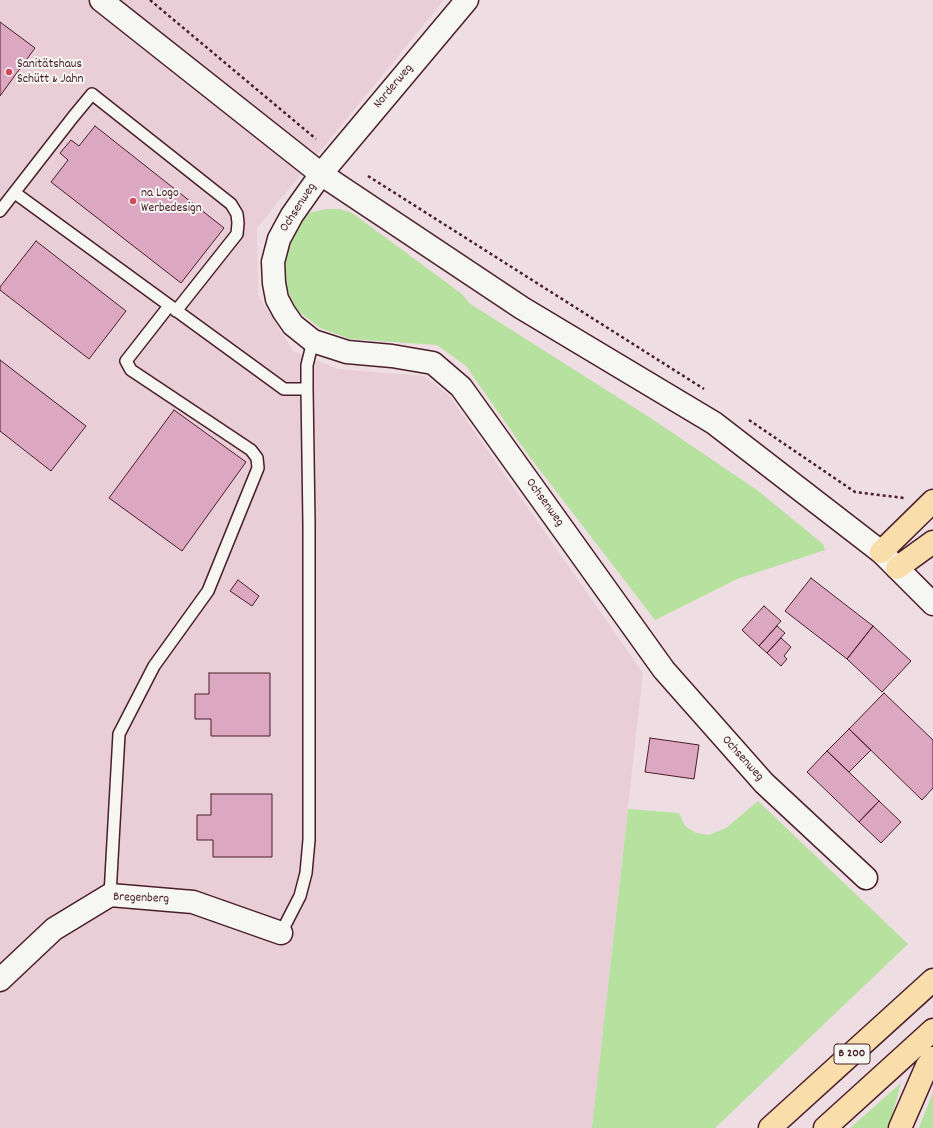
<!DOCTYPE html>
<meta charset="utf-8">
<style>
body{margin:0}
canvas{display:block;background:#eedee3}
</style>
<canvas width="933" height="1128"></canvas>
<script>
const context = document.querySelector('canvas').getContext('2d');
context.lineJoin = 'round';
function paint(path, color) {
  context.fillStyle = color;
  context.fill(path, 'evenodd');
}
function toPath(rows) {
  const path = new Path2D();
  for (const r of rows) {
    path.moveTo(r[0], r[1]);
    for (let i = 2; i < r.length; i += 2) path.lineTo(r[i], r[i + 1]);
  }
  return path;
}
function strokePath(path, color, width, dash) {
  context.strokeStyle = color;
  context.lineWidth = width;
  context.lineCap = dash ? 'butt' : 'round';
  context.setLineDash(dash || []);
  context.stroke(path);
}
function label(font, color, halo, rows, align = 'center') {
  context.font = font + ' Dekko,sans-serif';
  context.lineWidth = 4;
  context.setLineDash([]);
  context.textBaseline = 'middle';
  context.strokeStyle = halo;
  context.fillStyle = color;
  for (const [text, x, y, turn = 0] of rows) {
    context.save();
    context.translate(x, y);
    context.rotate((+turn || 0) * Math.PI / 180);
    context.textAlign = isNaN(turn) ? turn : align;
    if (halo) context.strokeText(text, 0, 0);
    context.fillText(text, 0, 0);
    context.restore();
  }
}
paint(toPath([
 [0,0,444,0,257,228,258,295,293,351,338,369,424,376,449,395,643,673,592,1128,0,1128]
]), '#e9ced8');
paint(toPath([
 [327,209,340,209,352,213,462,294,469,303,652,419,757,490,823,544,825,550,737,579,655,620,529,456,466,366,437,345,350,339,320,328,297,310,287,290,283,255,292,231,309,213],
 [758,801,908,944,715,1128,592,1128,628,809,679,813,685,826,696,833,709,835,726,828],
 [901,1083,889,1128,850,1128],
 [933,1092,933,1128,919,1128]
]), '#b6e19e');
const building = toPath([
 [0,22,35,48,0,96,0,22],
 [95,126,224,228,181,283,51,182,68,160,60,153,71,140,79,146,95,126],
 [36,241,126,311,89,359,0,290,0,287,36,241],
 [0,360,86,426,51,471,0,431,0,360],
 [174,410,246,462,182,551,109,498,174,410],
 [811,578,873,626,847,659,785,611,811,578],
 [238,580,259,596,252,606,230,591,238,580],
 [764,606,781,621,759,646,742,630,764,606],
 [777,626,785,633,767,653,759,646,777,626],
 [873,626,911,661,882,692,847,659,873,626],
 [781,638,791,647,784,656,787,659,781,666,767,653,781,638],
 [209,673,270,673,270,736,211,736,211,719,195,719,195,694,209,694,209,673],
 [884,693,933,740,933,788,922,800,849,729,884,693],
 [849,729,871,750,849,772,827,751,849,729],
 [650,738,699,745,694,779,645,772,650,738],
 [827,751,879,801,859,822,807,772,827,751],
 [211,794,272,794,272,857,213,857,213,840,197,840,197,815,211,815,211,794],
 [879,801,901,822,881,843,859,822,879,801]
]);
paint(building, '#dca7c0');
strokePath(building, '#4a1f2b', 1);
const lane = toPath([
 [15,193,284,389,307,389],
 [0,211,73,117,92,94,231,204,237,214,238,223,237,234,176,311],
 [110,895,119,734,154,666,208,591,258,468,257,458,251,450,131,370,126,361,169,306],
 [281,933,300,896,306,873,309,840,309,524,307,389,307,365,313,341]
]);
const street = toPath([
 [467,0,321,174,292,215,279,239,273,262,274,283,277,299,284,312,293,325,313,341,347,352,392,356,433,363,461,387,664,670,764,783,866,878],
 [0,980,54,929,110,895,193,902,281,933]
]);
const secondary = toPath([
 [101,0,321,174,522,308,714,423,881,552,933,604]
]);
const highway = toPath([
 [881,552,933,501],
 [897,568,933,542],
 [770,1128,933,980],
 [825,1128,933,1030],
 [900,1128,927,1066,933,1058]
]);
strokePath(lane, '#4a1f2b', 14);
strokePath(street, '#4a1f2b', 25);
strokePath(secondary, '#4a1f2b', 25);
strokePath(highway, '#4a1f2b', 25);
strokePath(toPath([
 [150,0,316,139],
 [368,176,704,389],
 [749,420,855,492,904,498]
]), '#4a1f2b', 2.5, [3, 3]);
strokePath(lane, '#f6f6f2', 11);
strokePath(street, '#f6f6f2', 22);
strokePath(secondary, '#f6f6f2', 22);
strokePath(highway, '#f9deab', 22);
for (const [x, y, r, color] of [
 [9,72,4,"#d1495b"],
 [133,201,4,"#d1495b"]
]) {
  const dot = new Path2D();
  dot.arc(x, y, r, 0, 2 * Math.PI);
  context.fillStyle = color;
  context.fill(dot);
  strokePath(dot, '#f6f6f2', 1.5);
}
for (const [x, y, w] of [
 [852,1054,36]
]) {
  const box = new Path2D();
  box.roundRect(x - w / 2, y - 10, w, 20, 3);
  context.fillStyle = '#f6f6f2';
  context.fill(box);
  strokePath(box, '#4a1f2b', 1);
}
label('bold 12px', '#4a1f2b', null, [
 ["B 200",852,1054]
]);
label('13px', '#4a1f2b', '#f6f6f2', [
 ["Sanitätshaus",17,65],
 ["Schütt & Jahn",17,80],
 ["na Logo",141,194],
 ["Werbedesign",141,209]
], 'left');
label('13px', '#4a1f2b', '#f6f6f2', [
 ["Norderweg",394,87,-50],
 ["Ochsenweg",299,208,-57],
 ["Ochsenweg",544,503,54],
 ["Ochsenweg",742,759,48],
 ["Bregenberg",141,899,2]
]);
</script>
